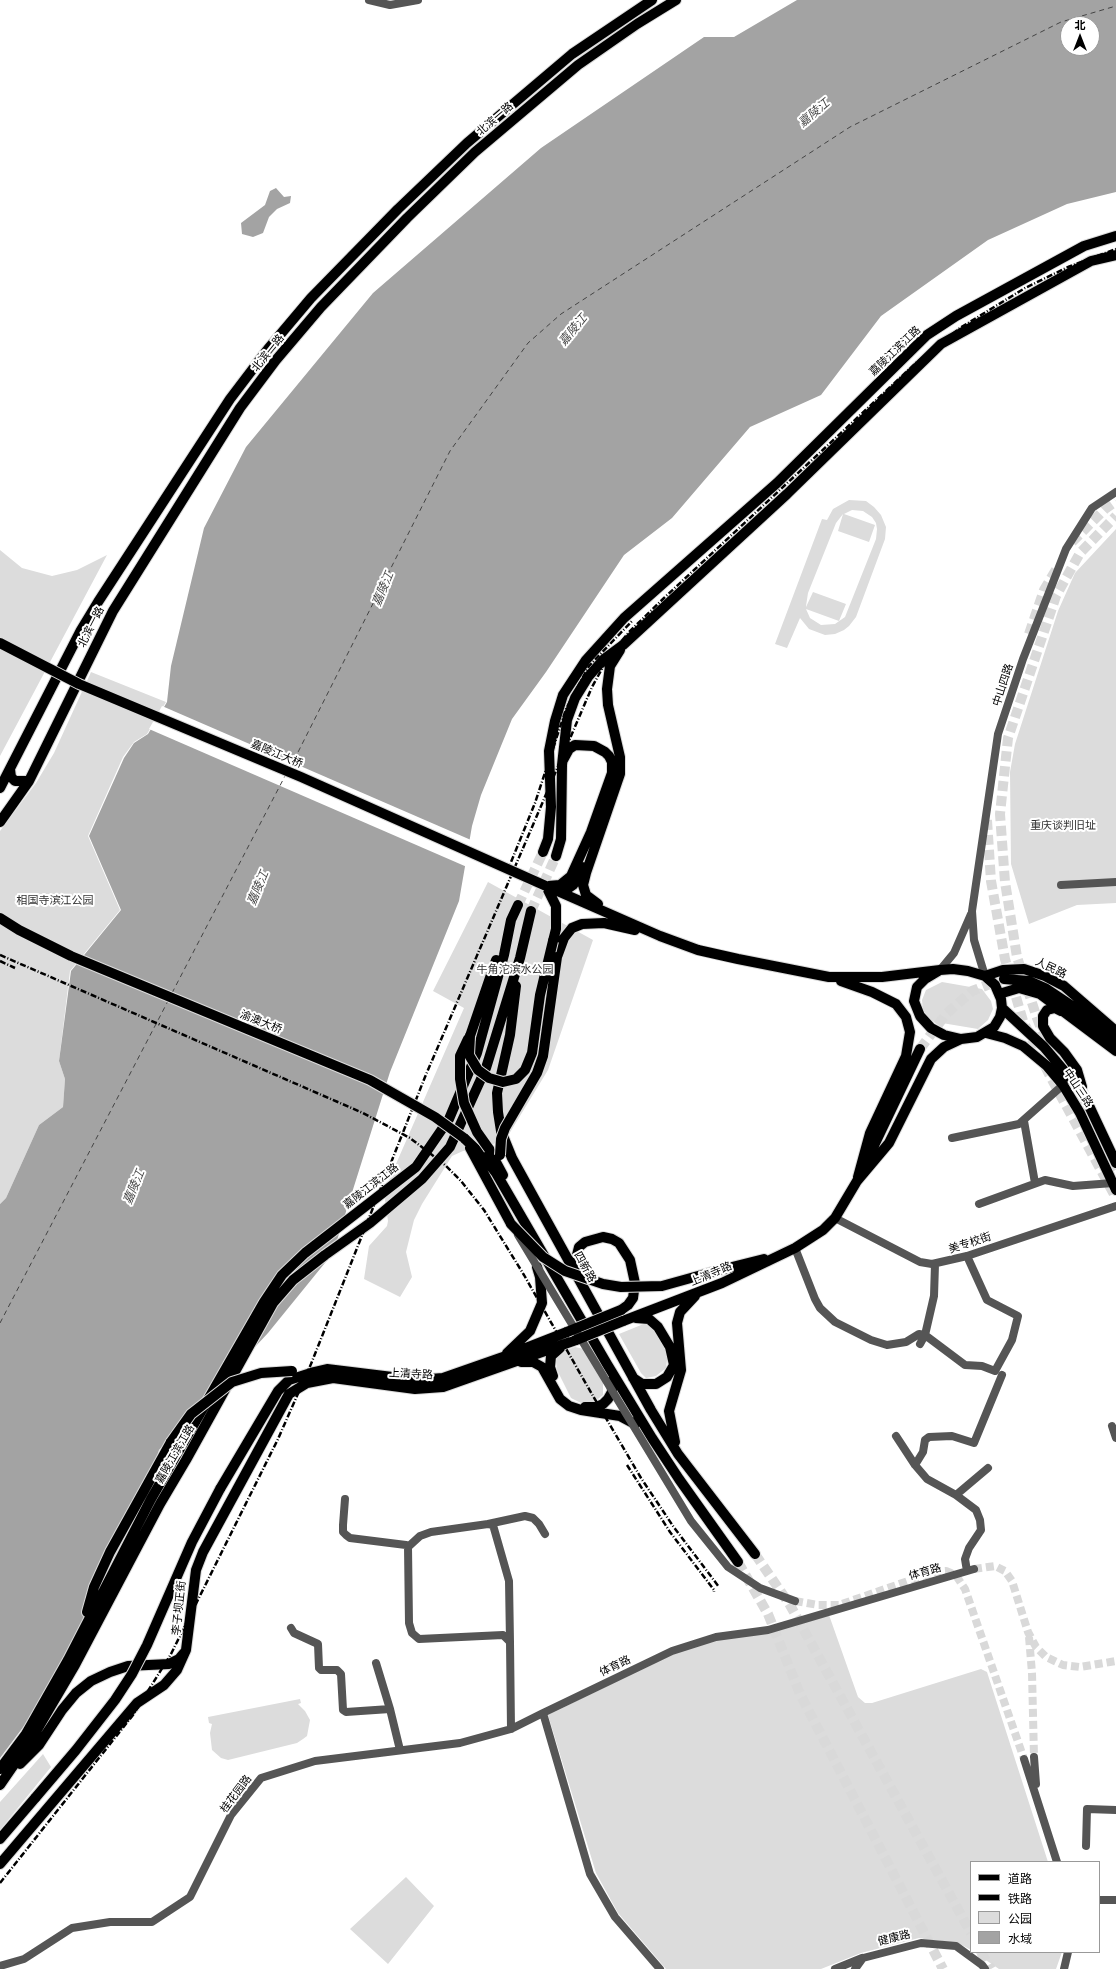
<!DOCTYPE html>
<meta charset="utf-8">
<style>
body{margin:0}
#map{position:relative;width:1116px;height:1969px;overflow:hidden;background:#fff;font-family:"Public Sans","Noto Sans SC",sans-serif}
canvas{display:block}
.legend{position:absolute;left:970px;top:1861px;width:130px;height:92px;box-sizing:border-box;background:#fff;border:1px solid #999;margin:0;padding:5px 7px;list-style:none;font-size:12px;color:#000}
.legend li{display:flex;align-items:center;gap:8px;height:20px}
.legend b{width:20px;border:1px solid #999}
.north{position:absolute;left:1060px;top:16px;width:40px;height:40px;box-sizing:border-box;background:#fff;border:1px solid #999;border-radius:50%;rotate:0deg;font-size:11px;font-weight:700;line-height:16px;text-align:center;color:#000}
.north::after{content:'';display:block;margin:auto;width:14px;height:18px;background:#000;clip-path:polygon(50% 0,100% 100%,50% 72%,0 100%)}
</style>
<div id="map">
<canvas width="1116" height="1969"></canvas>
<ul class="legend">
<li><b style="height:5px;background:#000"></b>道路</li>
<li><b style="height:5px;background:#000"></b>铁路</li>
<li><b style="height:11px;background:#dcdcdc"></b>公园</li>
<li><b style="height:11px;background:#a3a3a3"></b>水域</li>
</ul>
<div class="north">北</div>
</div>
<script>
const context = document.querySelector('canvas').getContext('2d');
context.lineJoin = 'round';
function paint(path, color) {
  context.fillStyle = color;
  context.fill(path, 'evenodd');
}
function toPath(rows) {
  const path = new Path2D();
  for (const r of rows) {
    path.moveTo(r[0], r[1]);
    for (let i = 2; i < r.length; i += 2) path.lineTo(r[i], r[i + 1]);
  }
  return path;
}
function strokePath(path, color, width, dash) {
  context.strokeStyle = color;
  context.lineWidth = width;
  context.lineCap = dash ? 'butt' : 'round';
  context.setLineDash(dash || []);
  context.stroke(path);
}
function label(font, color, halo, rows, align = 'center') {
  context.font = font + ' "Public Sans","Noto Sans SC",sans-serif';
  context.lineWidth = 4;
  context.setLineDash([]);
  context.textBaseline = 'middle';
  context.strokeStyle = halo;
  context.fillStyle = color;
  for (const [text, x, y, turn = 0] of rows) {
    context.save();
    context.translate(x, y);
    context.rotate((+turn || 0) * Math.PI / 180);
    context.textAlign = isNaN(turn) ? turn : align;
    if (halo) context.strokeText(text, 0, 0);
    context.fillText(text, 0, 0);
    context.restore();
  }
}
paint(toPath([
 [849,500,866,501,874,507,881,515,886,527,885,539,856,617,849,626,844,630,835,634,825,635,809,629,800,618,787,648,775,644,822,519,827,520,833,509],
 [852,510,863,511,872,517,876,523,877,529,876,539,845,617,835,624,821,625,810,618,806,609,839,621,846,604,813,592,806,607,806,606,808,593,836,523,843,514,838,531,869,542,875,525,844,514],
 [1116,529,1116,903,1077,905,1029,924,1011,864,1010,772,1015,744,1058,611,1075,573],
 [0,550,22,568,52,576,77,570,107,555,0,756],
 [91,672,166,702,147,734,134,742,123,757,88,836,120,910,70,971,59,1061,65,1079,63,1107,39,1125,6,1198,0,1204,0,831,36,783,54,753],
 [488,882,593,940,548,1070,509,1134,492,1145,463,1151,452,1156,422,1204,414,1220,406,1252,412,1277,400,1297,364,1279,369,1246,387,1226,388,1221,385,1200,389,1180,464,1008,433,991],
 [942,982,982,989,991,1001,993,1009,988,1020,978,1029,930,1021,923,1012,922,1000,926,990],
 [646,1323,655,1327,668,1352,666,1368,656,1376,646,1378,641,1373,619,1334],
 [575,1347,584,1349,603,1381,603,1395,593,1403,583,1404,571,1398,557,1370,556,1361,558,1356,561,1352],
 [829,1615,858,1697,865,1703,872,1703,981,1669,987,1672,1048,1862,971,1862,971,1950,958,1943,919,1938,861,1953,821,1969,666,1969,618,1913,596,1873,548,1715,672,1654,717,1640],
 [300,1699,301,1703,298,1704,305,1711,310,1720,307,1736,303,1739,297,1743,228,1760,221,1758,212,1750,210,1733,212,1724,209,1723,208,1717],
 [43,1754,51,1767,0,1830,0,1802],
 [406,1877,434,1906,388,1964,350,1929],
 [974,1952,1062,1952,1056,1969,999,1969]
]), '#dcdcdc');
paint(toPath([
 [797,0,1116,0,1116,192,1067,204,988,240,881,316,821,395,750,427,672,518,624,555,546,672,512,719,481,795,472,826,459,901,390,1072,333,1253,268,1333,159,1450,105,1618,0,1758,0,1204,6,1198,39,1125,63,1107,65,1079,59,1061,71,971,121,910,89,836,124,758,134,743,148,734,167,702,171,666,204,528,246,447,373,293,541,148,704,37,734,37],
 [1068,24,1092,24,1092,48,1068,48],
 [276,188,284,197,291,196,290,203,277,209,269,217,263,233,253,237,242,234,241,223,265,205,270,191]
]), '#a3a3a3');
paint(toPath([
 [162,706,471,840,467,867,149,729]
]), '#fff');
strokePath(toPath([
 [290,768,450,451,528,343,561,314,850,127,1061,22,1116,6],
 [172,993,285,776],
 [0,1323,168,1001]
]), '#444', 1, [5, 4]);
strokePath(toPath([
 [974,1569,995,1566,1005,1571,1012,1581,1028,1632,1036,1647,1046,1657,1063,1665,1080,1667,1116,1661],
 [795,1601,818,1605,839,1605,934,1572,946,1571,951,1573,957,1577,965,1589,1024,1759],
 [1029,1637,1032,1673,1034,1757]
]), '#d9d9d9', 8, [8, 4]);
strokePath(toPath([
 [1072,542,1105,509,1116,501],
 [1029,634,1044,590,1057,568],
 [987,820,991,881,1005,959,1023,1021,1049,1074,1116,1198],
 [518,905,543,852],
 [531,911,556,856],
 [920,1049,946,1014,972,991,1000,980],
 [1051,1054,1037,1018,1017,957,1005,882,1000,814,1008,738,1056,596,1080,553,1116,516],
 [1059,1070,1075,1095,1116,1171],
 [755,1554,790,1605,971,1933],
 [738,1562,768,1614,800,1694,943,1969],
 [981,1952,991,1969]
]), '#d9d9d9', 10, [10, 5]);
const major = toPath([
 [10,769,11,777,15,781,29,781],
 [0,788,81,630,98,602,230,399,268,349,311,298,398,209,467,143,572,54,652,0],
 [0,822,29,781,113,611,240,408,276,360,321,307,407,218,475,152,578,65,637,24,676,0],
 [543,852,548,839,551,807,549,751,555,721,563,695,586,660,624,618,777,483,927,335,956,316,1084,246,1116,236],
 [556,856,561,839,562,765,567,720,575,698,588,677,604,659,623,645,787,494,941,344,1091,261,1116,255],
 [546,886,660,936,698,950,738,959,829,977,882,977,940,970,953,969,968,971,985,976,995,985,1001,999,1002,1008,1000,1017,994,1027,977,1037,961,1039,944,1035,931,1028,920,1016,914,1001,917,987,925,979,940,970],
 [546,886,556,906,556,929,553,941],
 [548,886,560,885,571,876,591,832,612,773,612,762,609,756,605,752,594,746,575,745,569,749,563,760],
 [557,891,566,890,573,885,578,877,582,867],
 [598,904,586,895,583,885,586,873,620,774,620,757,608,705,607,689,610,666,620,650],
 [557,957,564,938,572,928,582,924,604,923,635,930],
 [985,976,1003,970,1024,969,1045,976,1064,986,1116,1031],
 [1004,979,1029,981,1045,988,1072,1006,1116,1042],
 [841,981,872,992,896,1004,906,1017,910,1032,906,1056,870,1133,858,1177],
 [516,986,510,1035,497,1093,498,1112,501,1131,512,1158,651,1410,678,1454,755,1554],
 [999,994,1019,988,1040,994,1116,1051],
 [1002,1008,1044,1047,1083,1093,1116,1163],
 [1061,1011,1055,1008,1047,1010,1043,1016,1043,1026,1050,1038,1064,1052,1077,1070,1082,1087],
 [986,1033,1005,1038,1023,1046,1047,1066,1063,1085,1080,1113,1116,1190],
 [470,1036,496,960],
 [464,1138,483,1156,496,1173,607,1364,652,1438,679,1479,738,1562],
 [470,1148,511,1224],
 [489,1149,503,1175],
 [868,1158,920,1049],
 [716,1271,764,1259],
 [579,1275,577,1255,579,1247,585,1242,603,1237,612,1239,619,1243,630,1260,635,1283,633,1298,628,1305,621,1310],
 [623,1321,722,1283,795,1248,823,1230,835,1218,857,1181,889,1143,931,1059,944,1047,961,1039],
 [507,1353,530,1331,542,1303,540,1277,537,1267],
 [521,1362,533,1362,542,1367,560,1399,569,1406,581,1410,620,1416,635,1424],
 [553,1376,550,1367,551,1356,560,1348],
 [633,1378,642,1384,656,1384,667,1377,674,1365,670,1347,658,1327,649,1319,636,1318],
 [585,1407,596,1407,603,1404,608,1399,612,1392,612,1381],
 [675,1442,669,1411,681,1370,677,1323,680,1312,695,1296],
 [220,1489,278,1391,289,1380,314,1372,327,1369,417,1380,443,1378,503,1357,567,1332],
 [87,1612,94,1587,110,1552,171,1442],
 [20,1764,39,1745,62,1710,76,1693,91,1681,110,1672,128,1666,169,1664,179,1659,184,1653],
 [0,1769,26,1734,68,1660,151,1499,264,1302,282,1275,305,1253,416,1167,449,1119,477,1053,504,955,511,920,518,905],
 [0,1785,31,1740,75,1665,160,1504,186,1460,273,1303,293,1280,325,1255,370,1223,422,1179,450,1147,486,1068,520,958,531,911],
 [0,1839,36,1797],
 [0,1864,137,1703,164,1685,177,1670,186,1650,196,1570,203,1552,289,1394,307,1383,333,1378,415,1389,443,1387,576,1340]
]);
strokePath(major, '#dbdbdb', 12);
strokePath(toPath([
 [369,0,390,5,418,0],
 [1061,885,1116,882],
 [940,970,954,953,971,914],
 [985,976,974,940,972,911,998,734,1023,659,1066,549,1092,508,1116,492],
 [1024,1121,1035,1183],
 [952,1138,1019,1124,1063,1085],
 [979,1204,1045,1180,1073,1186,1113,1183],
 [835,1218,920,1262,932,1264,967,1256,1116,1206],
 [795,1248,815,1299,820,1308,835,1322,871,1340,887,1345,906,1342,919,1334,925,1335,965,1365,982,1366,995,1371,1012,1340,1018,1316,987,1300,967,1256],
 [920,1344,925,1335,934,1296,935,1264],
 [1112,1426,1116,1438],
 [896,1436,915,1465,927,1479,956,1495,976,1510,980,1520,981,1530,969,1548,965,1559,967,1571],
 [915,1465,923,1452,925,1440,929,1437,952,1436,974,1443,1002,1375],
 [956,1495,988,1468],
 [345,1499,343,1525,343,1532,346,1535,350,1538,406,1545,408,1547,409,1623,412,1633,419,1639,503,1635,510,1642,511,1729],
 [488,1524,525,1516,533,1518,539,1524,545,1534],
 [408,1547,420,1536,431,1532,488,1524,493,1525,509,1581,510,1642],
 [291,1628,294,1633,318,1644,319,1668,321,1670,337,1670,341,1674,343,1710,346,1712,390,1709],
 [376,1663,390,1709,400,1750],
 [1034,1757,1036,1784],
 [1024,1759,1057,1862],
 [1086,1846,1087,1809,1116,1810],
 [1099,1900,1116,1900],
 [0,1966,24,1959,72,1928,110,1922,152,1922,190,1897,231,1815,261,1778,315,1761,460,1743,511,1729,543,1713],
 [660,1969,615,1917,590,1874,543,1713,672,1651,716,1637,768,1630,974,1569],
 [835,1969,862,1958],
 [855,1969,863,1958,921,1943,956,1946,982,1965,985,1969],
 [1064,1969,1068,1952]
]), '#555', 8);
strokePath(major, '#000', 10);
strokePath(toPath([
 [507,872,535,803,566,709,589,666,633,620],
 [0,955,363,1113,410,1138,444,1164,461,1181,484,1210,524,1275,593,1396,641,1478,673,1526,719,1587],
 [0,961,15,968],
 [627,1465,670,1532,714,1590,714,1592],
 [0,1883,133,1715,171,1654,278,1439,311,1364,425,1077,592,687,608,658,629,632,664,598,916,363,960,328,1025,288,1068,267,1116,249]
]), '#000', 2.5, [6, 2, 1, 2]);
const majorBridge = toPath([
 [0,643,79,684,301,777,546,886],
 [0,918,19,930,71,956,370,1080,435,1117,464,1138],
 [470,1036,469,1055,478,1070,489,1078,503,1082,516,1079,525,1070,532,1053,540,995,553,941],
 [468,1039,460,1056,460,1079,464,1103,477,1132,489,1149],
 [500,1155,501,1139,505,1128,537,1073,543,1056,557,957],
 [511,1224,543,1257,565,1271,603,1284,621,1287,662,1286,716,1271],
 [567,1332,621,1310],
 [576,1340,623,1321],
 [171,1442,191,1414,232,1382,261,1373,292,1371],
 [36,1797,76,1750,115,1700,132,1674,147,1645,192,1542,220,1489]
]);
strokePath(majorBridge, '#dbdbdb', 12, []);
strokePath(toPath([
 [518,1235,691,1521,728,1567,760,1588,795,1601]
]), '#555', 8);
strokePath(majorBridge, '#000', 10);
label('11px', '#000', '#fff', [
 ["北滨一路",495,119,-41],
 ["嘉陵江滨江路",895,351,-44],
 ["北滨一路",268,353,-51],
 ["北滨一路",91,627,-63],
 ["中山四路",1003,685,-72],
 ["嘉陵江大桥",277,754,23],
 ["人民路",1051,968,25],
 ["渝澳大桥",261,1022,22],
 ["中山三路",1078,1088,56],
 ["嘉陵江滨江路",371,1186,-38],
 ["美专校街",970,1243,-18],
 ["四新路",585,1267,61],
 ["上清寺路",711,1274,-23],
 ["上清寺路",411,1374,3],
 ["嘉陵江滨江路",175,1454,-60],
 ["体育路",925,1572,-16],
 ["李子坝正街",179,1608,-84],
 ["体育路",615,1666,-26],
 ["桂花园路",236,1794,-53],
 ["健康路",894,1938,-14]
]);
label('11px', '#333', '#fff', [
 ["重庆谈判旧址",1063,826],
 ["相国寺滨江公园",55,901],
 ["牛角沱滨水公园",515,970]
]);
label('italic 12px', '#444', '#fff', [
 ["嘉陵江",814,113,-40],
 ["嘉陵江",573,330,-50],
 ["嘉陵江",383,589,-67],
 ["嘉陵江",258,888,-67],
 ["嘉陵江",134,1187,-67]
]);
</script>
